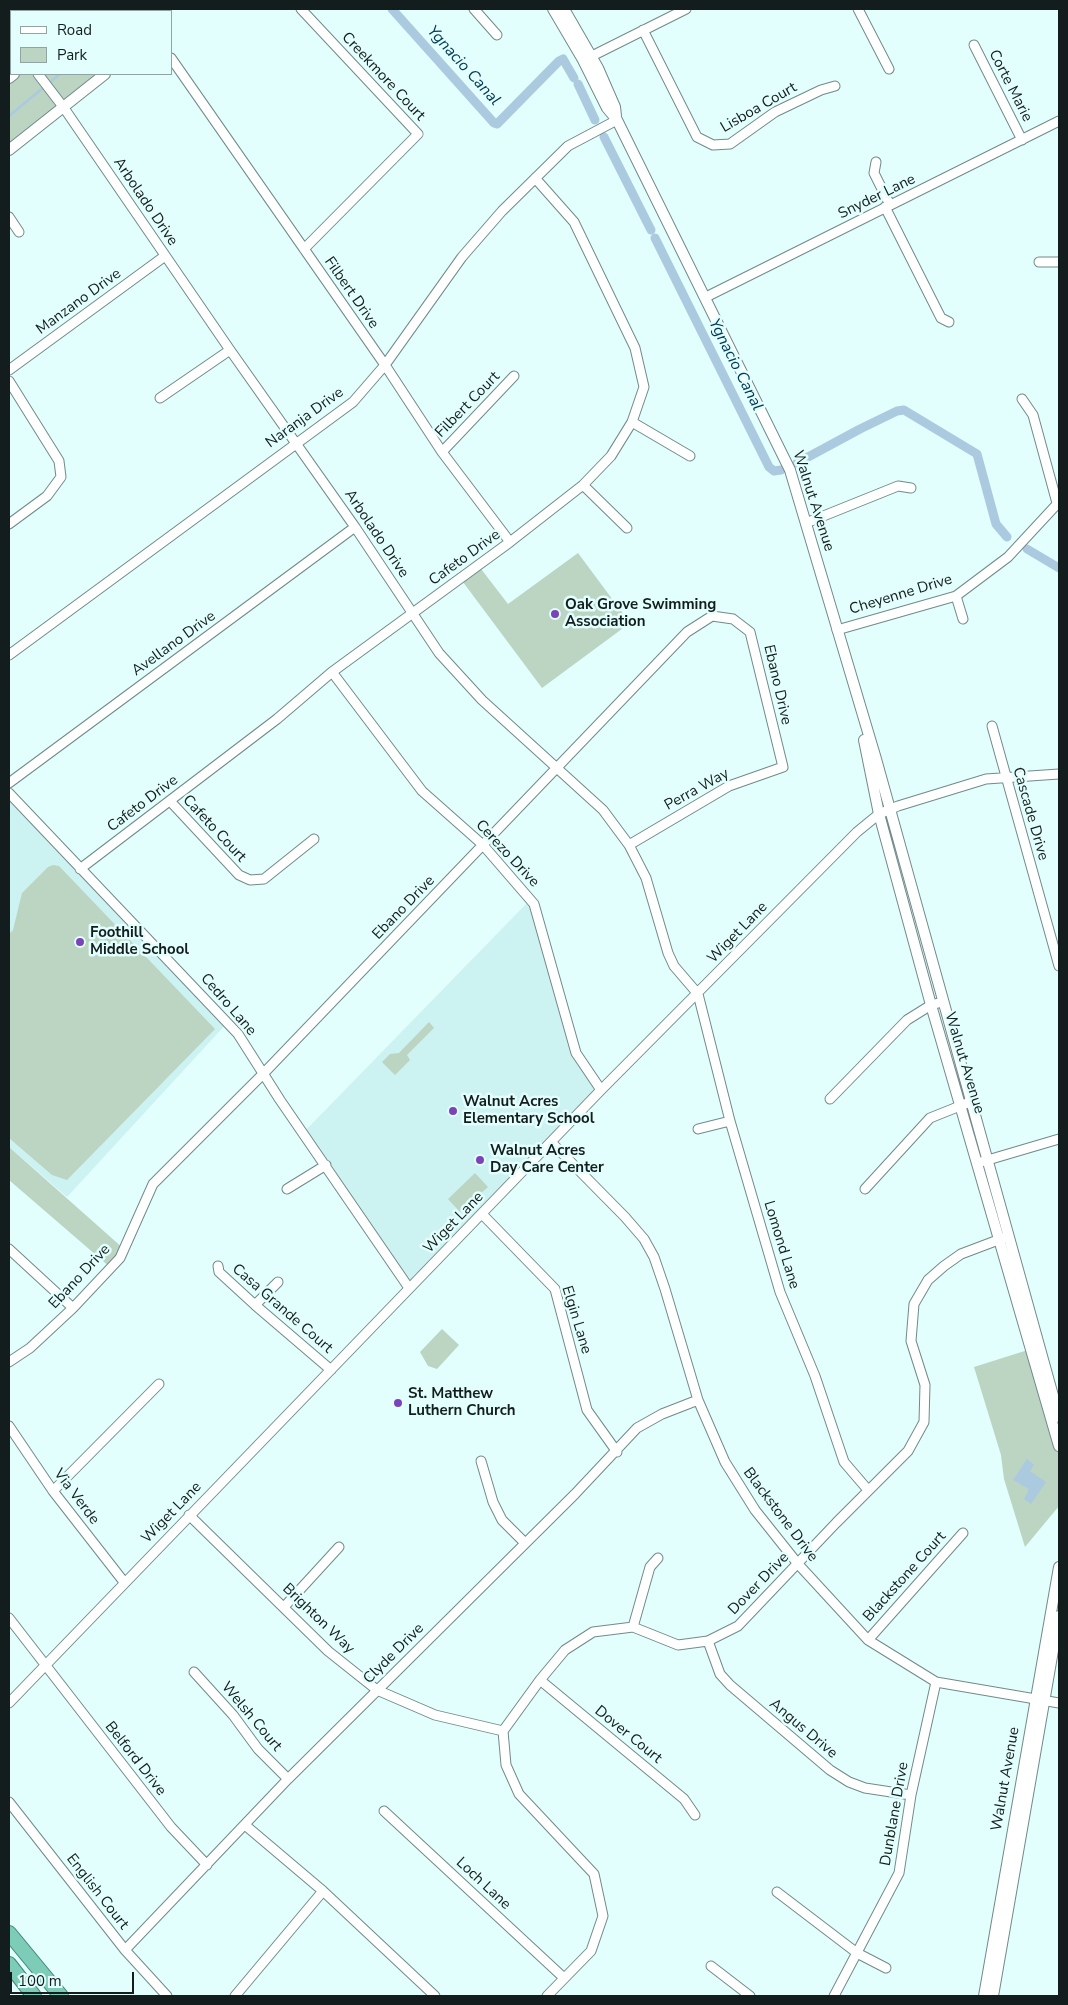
<!DOCTYPE html>
<style>
body{margin:0}
#map{position:relative;width:1068px;height:2005px;overflow:hidden;background:#e2fefd;font-family:"Nunito Sans",sans-serif}
canvas{display:block}
.frame{position:absolute;inset:0;border:10px solid #131d1d;pointer-events:none}
.legend{position:absolute;left:10px;top:10px;width:162px;height:65px;box-sizing:border-box;background:#e2fefd;border:1px solid #8fa4a3;margin:0;padding:6px 9px;list-style:none;font-size:15px;color:#131d1d}
.legend li{display:flex;align-items:center;gap:10px;height:25px}
.legend b{width:25px;border:1px solid #8fa4a3}
.scale{position:absolute;left:10px;top:1972px;width:124px;height:22px;box-sizing:border-box;border:2px solid #131d1d;border-top:0;padding-left:6px;font-size:15px;line-height:18px;white-space:nowrap;color:#131d1d;-webkit-text-stroke:4px #e2fefd;paint-order:stroke}
</style>
<div id="map">
<canvas width="1068" height="2005"></canvas>
<div class="frame"></div>
<ul class="legend">
<li><b style="height:6px;background:#fff"></b>Road</li>
<li><b style="height:14px;background:#bbd5c2"></b>Park</li>
</ul>
<div class="scale">100 m</div>
</div>
<script>
const context = document.querySelector('canvas').getContext('2d');
context.lineJoin = 'round';
function paint(path, color) {
  context.fillStyle = color;
  context.fill(path, 'evenodd');
}
function toPath(rows) {
  const path = new Path2D();
  for (const r of rows) {
    path.moveTo(r[0], r[1]);
    for (let i = 2; i < r.length; i += 2) path.lineTo(r[i], r[i + 1]);
  }
  return path;
}
function strokePath(path, color, width, dash) {
  context.strokeStyle = color;
  context.lineWidth = width;
  context.lineCap = dash ? 'butt' : 'round';
  context.setLineDash(dash || []);
  context.stroke(path);
}
function label(font, color, halo, rows, align = 'center') {
  context.font = font + ' "Nunito Sans",sans-serif';
  context.lineWidth = 5;
  context.setLineDash([]);
  context.textBaseline = 'middle';
  context.strokeStyle = halo;
  context.fillStyle = color;
  for (const [text, x, y, turn = 0] of rows) {
    context.save();
    context.translate(x, y);
    context.rotate((+turn || 0) * Math.PI / 180);
    context.textAlign = isNaN(turn) ? turn : align;
    if (halo) context.strokeText(text, 0, 0);
    context.fillText(text, 0, 0);
    context.restore();
  }
}
paint(toPath([
 [9,793,228,1022,67,1197,9,1147],
 [530,900,576,1053,601,1090,409,1288,303,1133]
]), '#ccf2f1');
paint(toPath([
 [14,74,105,74,9,150,9,78],
 [578,553,630,623,542,688,460,578,478,565,508,604],
 [53,865,59,866,215,1029,67,1180,52,1175,9,1138,9,934,13,930,22,893,48,867],
 [429,1022,434,1028,407,1055,410,1060,395,1075,382,1062,390,1054,399,1053],
 [9,1147,124,1249,111,1268,9,1180],
 [475,1173,488,1187,460,1212,448,1199],
 [442,1329,459,1345,437,1369,428,1366,420,1352],
 [1031,1349,1059,1446,1059,1506,1025,1547,1004,1479,1001,1455,974,1367]
]), '#bbd5c2');
paint(toPath([
 [1027,1459,1034,1465,1030,1471,1046,1482,1031,1504,1024,1499,1029,1489,1013,1480]
]), '#abcadf');
strokePath(toPath([
 [113,11,115,9],
 [9,116,60,74]
]), '#abcadf', 2.5);
strokePath(toPath([
 [392,9,494,123,497,124,559,61,563,59,574,78],
 [578,84,595,120],
 [604,137,651,230],
 [655,238,769,467,774,471,781,470],
 [797,463,860,429,897,411,904,410,977,454,996,524,1007,537],
 [1027,549,1059,568]
]), '#abcadf', 9);
const minor = toPath([
 [301,9,418,134,304,249],
 [474,9,497,35],
 [858,9,889,69],
 [643,30,697,137,713,145,730,144,775,112,821,90,835,86],
 [9,38,11,41],
 [974,45,1022,140],
 [171,58,385,365,442,452,510,542],
 [586,59,686,9],
 [38,74,64,108,230,350,355,527,439,653,482,700,603,810,629,845,646,878,668,953,674,966,698,994,730,1121,780,1292,815,1376,844,1462,868,1490],
 [876,162,874,173,890,205],
 [885,207,941,318,949,322],
 [9,217,19,232],
 [1039,262,1059,262],
 [706,297,1059,121],
 [9,370,165,256],
 [9,381,59,461,61,477,47,496,9,524],
 [160,398,230,350],
 [1022,399,1033,415,1057,503],
 [632,422,690,456],
 [442,452,514,376],
 [583,485,627,528],
 [806,523,898,486,911,488],
 [956,596,963,619],
 [837,630,956,596,1008,557,1059,502],
 [9,655,353,402,385,365,462,257,502,211,568,146,617,120],
 [332,672,422,791,483,845,534,904,576,1053,601,1090],
 [992,726,1059,966],
 [9,783,355,527],
 [9,793,238,1034,280,1100,409,1288],
 [170,801,239,875,250,880,264,879,314,839],
 [80,869,277,719,332,672,510,542,583,485,611,456,632,422,644,387,635,348,574,222,535,178],
 [830,1099,907,1020,931,1005,942,1002],
 [698,1129,730,1121],
 [551,1142,625,1217,644,1239,654,1257,665,1289,698,1400,725,1462,755,1510,798,1564,868,1640,936,1682,1059,1703],
 [981,1162,1059,1139],
 [287,1189,326,1165],
 [865,1189,930,1118,970,1102],
 [482,1214,555,1289,587,1410,617,1452],
 [9,1249,73,1308],
 [218,1266,219,1272,255,1305,331,1370],
 [255,1305,278,1282],
 [9,1362,30,1348,73,1308,120,1258,153,1184,263,1074,687,632,712,616,733,619,750,632,783,767,729,786,629,845],
 [9,1426,53,1491,124,1582],
 [481,1461,493,1502,502,1520,525,1543],
 [53,1491,159,1384],
 [189,1515,328,1651,377,1690,435,1715,503,1731],
 [284,1607,339,1547],
 [9,1618,171,1827,207,1865],
 [633,1627,650,1567,658,1558],
 [868,1640,963,1533],
 [708,1641,720,1674,730,1685,830,1770,849,1782,865,1788,911,1795],
 [194,1672,233,1715,258,1749,288,1779],
 [540,1680,684,1799,695,1815],
 [9,1703,601,1090,857,832,879,814,898,806,986,779,1059,774],
 [9,1802,125,1950,167,1996],
 [384,1811,564,1978],
 [245,1825,323,1891,435,1996],
 [777,1892,857,1953,886,1968],
 [125,1950,288,1779,575,1494,637,1428,662,1414,698,1400],
 [711,1966,750,1996],
 [235,1996,323,1891],
 [547,1996,591,1951,603,1916,594,1874,519,1794,506,1765,503,1731,540,1680,565,1650,593,1632,633,1627,678,1645,708,1641,738,1626,836,1523,908,1451,924,1422,925,1385,911,1341,914,1304,928,1280,944,1266,961,1254,1006,1237],
 [834,1996,899,1873,911,1795,936,1682]
]);
const tertiary = toPath([
 [553,9,583,60,607,108,617,120,790,470,876,759,1059,1417],
 [564,9,598,68,615,107,616,116],
 [81,11,83,9],
 [148,11,150,9],
 [9,78,14,74],
 [9,150,105,74],
 [864,740,879,814,931,1005,1059,1446],
 [984,1996,1059,1567],
 [993,1996,1059,1616]
]);
const trunk = toPath([
 [9,1933,61,1996],
 [9,1964,34,1996]
]);
strokePath(minor, '#728a8a', 11);
strokePath(tertiary, '#728a8a', 12);
strokePath(trunk, '#428677', 16);
strokePath(minor, '#fff', 9);
strokePath(tertiary, '#fff', 10);
strokePath(trunk, '#7cccb8', 14);
for (const [x, y, r, color] of [
 [555,614,5,"#7a43ba"],
 [80,942,5,"#7a43ba"],
 [453,1111,5,"#7a43ba"],
 [480,1160,5,"#7a43ba"],
 [398,1403,5,"#7a43ba"]
]) {
  const dot = new Path2D();
  dot.arc(x, y, r, 0, 2 * Math.PI);
  context.fillStyle = color;
  context.fill(dot);
  strokePath(dot, '#e2fefd', 2);
}
label('15px', '#131d1d', '#e2fefd', [
 ["Creekmore Court",383,77,47],
 ["Corte Marie",1010,86,63],
 ["Lisboa Court",759,108,-30],
 ["Snyder Lane",877,197,-26],
 ["Arbolado Drive",145,202,56],
 ["Filbert Drive",351,293,55],
 ["Manzano Drive",79,302,-36],
 ["Filbert Court",468,405,-46],
 ["Naranja Drive",305,418,-36],
 ["Walnut Avenue",813,501,72],
 ["Arbolado Drive",376,534,56],
 ["Cafeto Drive",465,558,-36],
 ["Cheyenne Drive",901,595,-17],
 ["Avellano Drive",174,644,-36],
 ["Ebano Drive",777,685,77],
 ["Perra Way",697,790,-29],
 ["Cafeto Drive",143,804,-37],
 ["Cascade Drive",1030,814,74],
 ["Cafeto Court",214,829,47],
 ["Cerezo Drive",507,854,47],
 ["Ebano Drive",404,908,-46],
 ["Wiget Lane",738,933,-46],
 ["Cedro Lane",228,1005,49],
 ["Walnut Avenue",964,1063,73],
 ["Wiget Lane",454,1223,-46],
 ["Lomond Lane",781,1245,73],
 ["Ebano Drive",80,1277,-47],
 ["Casa Grande Court",282,1309,41],
 ["Elgin Lane",576,1320,73],
 ["Via Verde",76,1497,53],
 ["Wiget Lane",172,1513,-46],
 ["Blackstone Drive",780,1515,53],
 ["Blackstone Court",905,1577,-48],
 ["Dover Drive",759,1584,-46],
 ["Brighton Way",318,1619,44],
 ["Clyde Drive",394,1654,-45],
 ["Welsh Court",251,1717,50],
 ["Angus Drive",803,1729,40],
 ["Dover Court",628,1735,39],
 ["Belford Drive",135,1759,52],
 ["Walnut Avenue",1006,1779,-80],
 ["Dunblane Drive",895,1814,-80],
 ["Loch Lane",483,1884,43],
 ["English Court",97,1892,52]
]);
label('bold 15px', '#131d1d', '#e2fefd', [
 ["Oak Grove Swimming",565,605],
 ["Association",565,622],
 ["Foothill",90,933],
 ["Middle School",90,950],
 ["Walnut Acres",463,1102],
 ["Elementary School",463,1119],
 ["Walnut Acres",490,1151],
 ["Day Care Center",490,1168],
 ["St. Matthew",408,1394],
 ["Luthern Church",408,1411]
], 'left');
label('italic 16px', '#003956', '#e2fefd', [
 ["Ygnacio Canal",463,66,48],
 ["Ygnacio Canal",735,365,63]
]);
</script>
